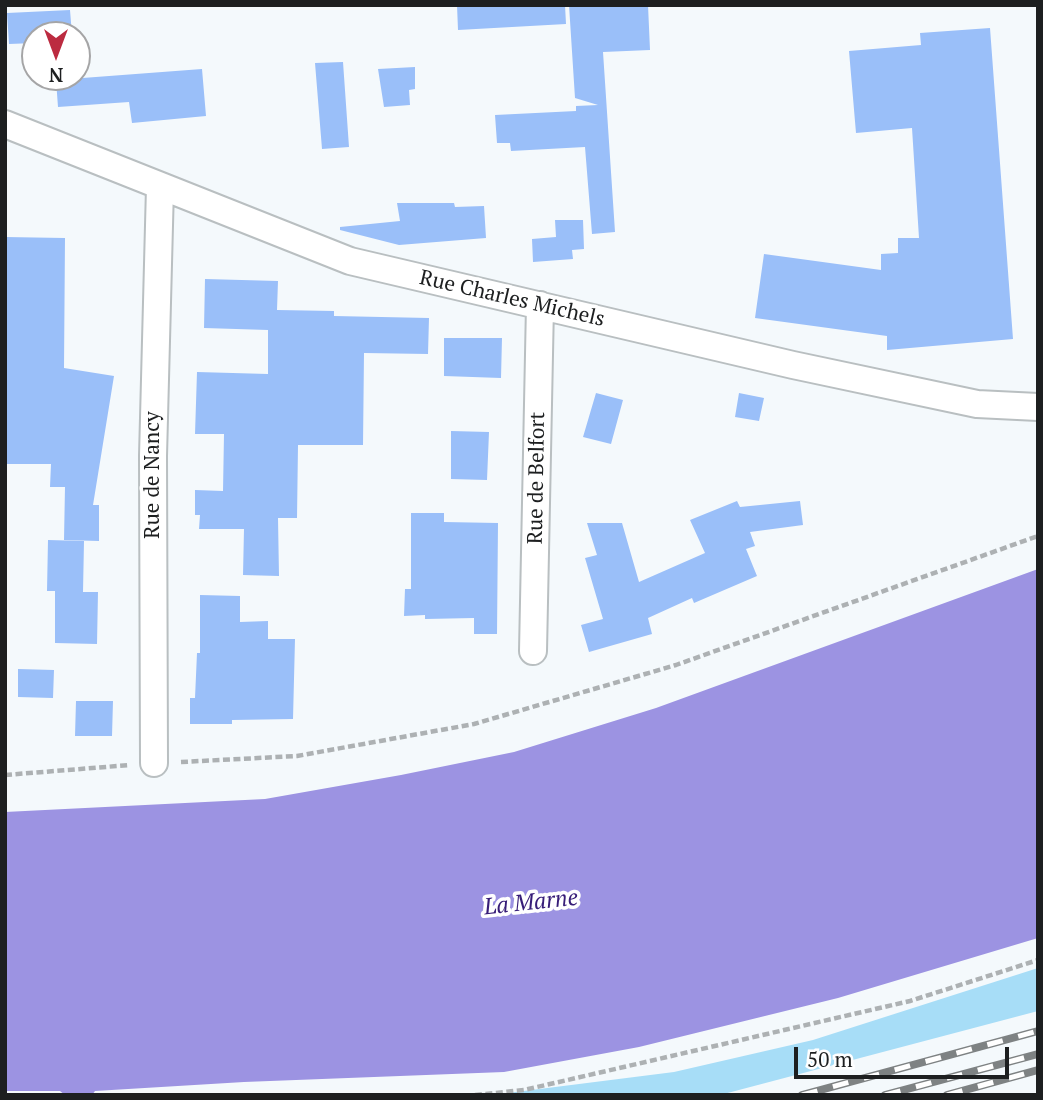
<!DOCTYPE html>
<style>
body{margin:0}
#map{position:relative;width:1043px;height:1100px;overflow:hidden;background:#f4f9fc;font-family:"PT Serif",serif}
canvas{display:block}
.frame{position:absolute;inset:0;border:7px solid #1d1f20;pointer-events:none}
.north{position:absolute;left:21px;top:21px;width:70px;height:70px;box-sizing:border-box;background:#fff;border:2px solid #a5a5a6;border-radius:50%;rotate:180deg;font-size:19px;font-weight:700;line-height:28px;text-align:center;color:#1d1f20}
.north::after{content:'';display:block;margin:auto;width:24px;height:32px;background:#bc2b40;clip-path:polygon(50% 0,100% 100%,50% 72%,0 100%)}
.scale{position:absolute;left:794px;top:1047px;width:215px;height:32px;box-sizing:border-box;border:4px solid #1d1f20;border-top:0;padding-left:9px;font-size:21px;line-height:24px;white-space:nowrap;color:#1d1f20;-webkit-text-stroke:5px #fff;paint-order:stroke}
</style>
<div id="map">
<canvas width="1043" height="1100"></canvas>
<div class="frame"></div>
<div class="north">N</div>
<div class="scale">50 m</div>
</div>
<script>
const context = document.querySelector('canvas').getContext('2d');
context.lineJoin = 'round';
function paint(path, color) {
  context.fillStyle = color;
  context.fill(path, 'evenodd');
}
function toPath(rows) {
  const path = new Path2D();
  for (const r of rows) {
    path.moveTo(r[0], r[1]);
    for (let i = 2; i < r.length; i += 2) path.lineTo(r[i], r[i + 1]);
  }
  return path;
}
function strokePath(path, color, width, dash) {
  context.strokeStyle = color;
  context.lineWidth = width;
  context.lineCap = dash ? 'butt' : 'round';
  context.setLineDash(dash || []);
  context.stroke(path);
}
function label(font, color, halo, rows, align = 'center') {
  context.font = font + ' "PT Serif",serif';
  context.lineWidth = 7;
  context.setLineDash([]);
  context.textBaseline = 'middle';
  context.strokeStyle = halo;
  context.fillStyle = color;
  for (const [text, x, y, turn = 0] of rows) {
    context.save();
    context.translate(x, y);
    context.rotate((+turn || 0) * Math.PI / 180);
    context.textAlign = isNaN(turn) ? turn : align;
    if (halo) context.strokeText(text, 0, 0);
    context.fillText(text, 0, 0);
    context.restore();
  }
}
paint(toPath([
 [1038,968,1038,1011,720,1095,492,1095,674,1072,813,1040]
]), '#a7ddf7');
paint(toPath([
 [1038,569,1038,938,838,998,639,1047,504,1072,244,1082,95,1091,92,1095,65,1095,60,1091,5,1091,5,812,265,799,401,775,514,752,656,708]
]), '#9c93e2');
paint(toPath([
 [457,5,565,5,566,24,458,30],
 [569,5,648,5,650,50,603,52,615,232,592,234,585,147,511,151,510,143,497,143,495,115,576,111,576,106,598,105,575,98],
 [70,10,72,35,35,35,35,43,9,44,7,13],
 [990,28,1013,339,887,350,887,336,755,318,764,254,881,270,881,254,898,253,898,238,919,238,912,128,856,133,849,51,921,45,920,33],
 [343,62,349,147,322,149,315,63],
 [415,67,415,89,409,90,410,105,384,107,378,69],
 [202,69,206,116,132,123,129,102,58,107,56,80],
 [397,203,454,203,455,207,484,206,486,238,399,245,340,230,340,227,400,221],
 [555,220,583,220,584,249,572,250,573,259,533,262,532,239,556,237],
 [5,237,65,238,64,368,114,376,93,505,99,505,99,541,64,540,65,487,50,487,51,464,5,464],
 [205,279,278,281,277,310,334,311,334,316,429,318,428,354,364,353,363,445,298,445,297,518,278,518,279,576,243,575,244,529,199,529,200,515,195,515,195,490,223,491,224,434,195,434,197,372,268,374,268,330,204,328],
 [444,338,502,338,501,378,444,376],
 [596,393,623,400,611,444,583,437],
 [739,393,764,398,759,421,735,417],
 [451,431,489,432,487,480,451,479],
 [737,501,740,507,800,501,803,525,750,532,755,546,746,549,757,576,694,603,692,598,648,618,652,634,589,652,581,625,603,619,585,558,597,555,587,523,622,523,639,582,705,553,690,520],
 [411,513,444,513,444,522,498,523,497,634,474,634,474,618,425,619,425,615,404,616,405,589,411,589],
 [48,540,84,541,83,592,98,592,97,644,55,643,55,591,47,591],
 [200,595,240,596,240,622,268,621,268,639,295,639,293,719,232,720,232,724,190,724,190,698,195,698,197,653,200,653],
 [18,669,54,670,53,698,18,697],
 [76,701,113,701,112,736,75,736]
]), '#9abff9');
const minor = toPath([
 [5,124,350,261,793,365,977,404,1038,407],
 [533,651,540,305],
 [154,763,153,456,160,187]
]);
strokePath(minor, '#b9bfc1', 30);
strokePath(toPath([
 [181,762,297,756,474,724,676,665,1038,536],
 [5,775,130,765],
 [475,1095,524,1090,910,1001,1038,960]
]), '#adb1b3', 4.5, [7, 3.5]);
strokePath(minor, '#fff', 26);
const rail = toPath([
 [802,1095,1038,1031],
 [885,1095,1038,1054],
 [947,1095,1038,1070]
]);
strokePath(rail, '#7e8283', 8);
strokePath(rail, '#fff', 5, [16]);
label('21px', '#1d1f20', '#fff', [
 ["Rue Charles Michels",512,299,13],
 ["Rue de Nancy",153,475,-90],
 ["Rue de Belfort",537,478,-89]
]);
label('italic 23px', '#371d78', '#fff', [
 ["La Marne",531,903,-6]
]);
</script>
